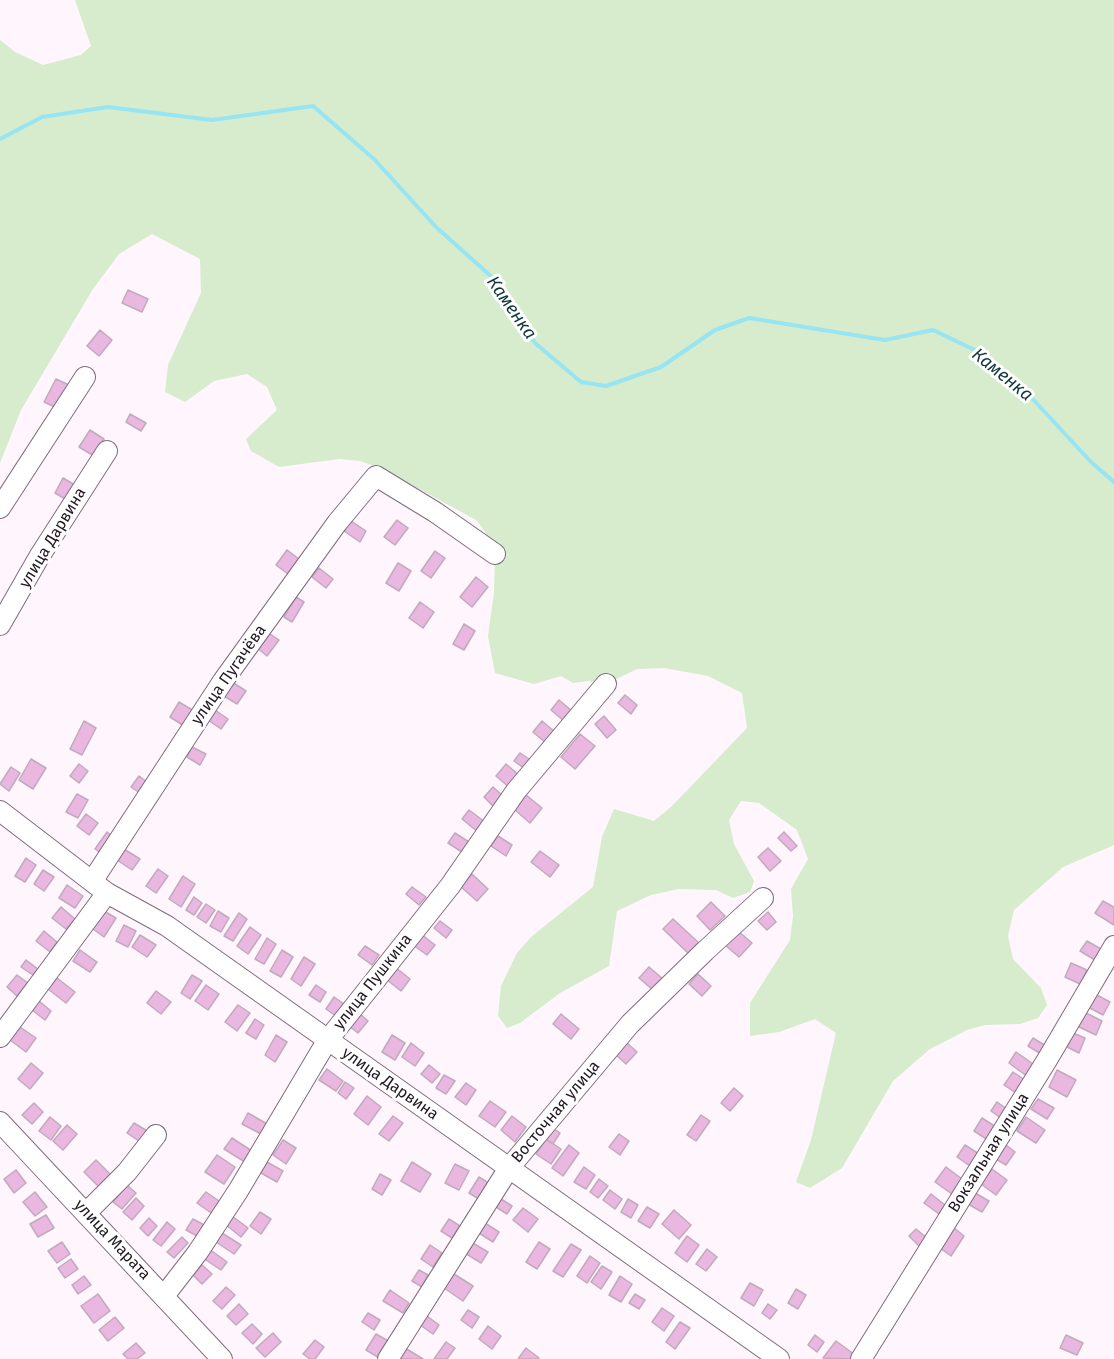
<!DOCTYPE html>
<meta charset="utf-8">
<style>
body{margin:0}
canvas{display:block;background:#fef5fd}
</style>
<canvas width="1114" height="1359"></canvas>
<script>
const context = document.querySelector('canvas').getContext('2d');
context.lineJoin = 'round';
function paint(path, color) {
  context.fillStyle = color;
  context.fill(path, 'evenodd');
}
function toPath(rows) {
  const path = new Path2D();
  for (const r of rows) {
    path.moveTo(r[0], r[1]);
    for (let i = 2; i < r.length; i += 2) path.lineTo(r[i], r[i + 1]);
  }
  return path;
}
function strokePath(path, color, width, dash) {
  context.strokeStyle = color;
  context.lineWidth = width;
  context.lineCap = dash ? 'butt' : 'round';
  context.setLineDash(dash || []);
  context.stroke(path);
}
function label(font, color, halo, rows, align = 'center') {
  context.font = font + ' "Fira Sans",sans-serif';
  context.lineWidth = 6;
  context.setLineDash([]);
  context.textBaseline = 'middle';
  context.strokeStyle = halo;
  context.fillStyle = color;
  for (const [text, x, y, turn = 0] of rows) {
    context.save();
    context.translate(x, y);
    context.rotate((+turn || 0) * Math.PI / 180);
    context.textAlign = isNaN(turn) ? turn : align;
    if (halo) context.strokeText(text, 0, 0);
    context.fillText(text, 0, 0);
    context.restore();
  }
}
paint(toPath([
 [75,0,1114,0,1114,845,1063,867,1014,910,1008,936,1013,959,1041,988,1047,1005,1038,1018,1020,1024,985,1025,967,1030,930,1049,893,1081,842,1168,810,1188,796,1182,811,1140,836,1033,815,1019,779,1032,750,1036,750,1003,790,940,793,916,791,889,808,859,797,830,759,803,741,801,729,820,734,844,754,881,750,892,733,898,716,890,679,889,651,895,617,911,609,966,560,993,520,1023,507,1028,498,1016,501,986,517,953,531,937,593,887,602,837,614,809,654,821,672,806,747,728,742,693,708,676,664,668,637,669,606,684,588,681,573,683,561,676,534,684,495,673,488,636,494,592,495,554,484,530,476,520,383,469,360,461,339,459,279,467,251,451,246,439,277,410,267,387,247,374,214,381,185,402,165,392,168,365,201,293,200,259,152,234,119,254,93,289,21,410,0,463,0,40,15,52,43,65,81,55,91,46]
]), '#d6eccc');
strokePath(toPath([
 [0,139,42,117,108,107,212,120,313,106,374,159,436,227,494,279,535,343,581,382,606,386,661,367,715,330,749,318,885,340,933,330,981,353,1029,395,1091,462,1114,482]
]), '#97e4f3', 4);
const building = toPath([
 [128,290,148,299,142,312,122,303,128,290],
 [100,330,112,340,99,356,87,346,100,330],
 [56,379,69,385,57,408,44,402,56,379],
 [130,414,146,423,141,431,126,422,130,414],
 [90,430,104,439,94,456,79,447,90,430],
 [63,478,75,485,67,500,55,493,63,478],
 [397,520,408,528,395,545,384,537,397,520],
 [351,521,366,531,360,542,344,531,351,521],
 [287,550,299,559,288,574,276,565,287,550],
 [435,551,445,558,431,578,421,571,435,551],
 [398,563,411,571,399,591,386,583,398,563],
 [319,568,333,579,326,588,312,577,319,568],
 [476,577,488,587,472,607,460,597,476,577],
 [296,597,304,602,292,622,284,617,296,597],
 [420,602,434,612,423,628,409,618,420,602],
 [464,624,475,631,464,650,453,644,464,624],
 [267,632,279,640,267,656,256,647,267,632],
 [232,682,246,691,237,704,224,696,232,682],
 [625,695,637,705,631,714,618,703,625,695],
 [559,700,572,711,564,721,551,710,559,700],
 [179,702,194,711,184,726,170,717,179,702],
 [215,710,228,719,221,729,208,720,215,710],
 [604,716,616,730,607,738,595,724,604,716],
 [84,721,96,728,82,755,70,749,84,721],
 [542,721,555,732,546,743,533,732,542,721],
 [580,734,595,746,575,769,561,757,580,734],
 [192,747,206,754,200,765,187,757,192,747],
 [520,753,532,761,525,769,514,761,520,753],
 [31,759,46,768,33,789,19,780,31,759],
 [79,764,88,771,79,783,70,776,79,764],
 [506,764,520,776,510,788,496,776,506,764],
 [11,767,20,773,9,791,0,784,11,767],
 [139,776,151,785,143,795,131,787,139,776],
 [493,787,503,796,493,806,484,797,493,787],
 [77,794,88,800,78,818,66,812,77,794],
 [526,795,542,808,530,823,515,810,526,795],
 [469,810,485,822,478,832,462,819,469,810],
 [86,814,98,823,89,835,77,826,86,814],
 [107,832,116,839,104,855,95,849,107,832],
 [784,832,797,846,791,851,778,838,784,832],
 [455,833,469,842,462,852,448,843,455,833],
 [498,836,512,845,506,856,491,846,498,836],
 [768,848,781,861,770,871,758,857,768,848],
 [124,849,140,859,132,870,117,860,124,849],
 [540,851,559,865,550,877,531,862,540,851],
 [26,858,36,865,25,882,15,876,26,858],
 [158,869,168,876,156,893,146,886,158,869],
 [43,870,54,877,44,891,34,884,43,870],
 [472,874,488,889,477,901,461,887,472,874],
 [183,876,195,884,181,907,169,899,183,876],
 [67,885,83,896,75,908,59,898,67,885],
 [412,887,426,897,419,905,406,894,412,887],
 [194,897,202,903,194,915,186,910,194,897],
 [1103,901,1114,907,1114,925,1095,913,1103,901],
 [711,902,725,916,710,930,697,916,711,902],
 [206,904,215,910,206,923,197,917,206,904],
 [61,907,75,919,66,929,52,918,61,907],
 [104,911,116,918,104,937,93,929,104,911],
 [218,911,229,918,221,932,210,926,218,911],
 [768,912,776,922,767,930,758,921,768,912],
 [239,913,247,919,233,941,224,936,239,913],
 [673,919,699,943,689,954,663,929,673,919],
 [440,921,452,930,446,938,434,928,440,921],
 [124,925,136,931,128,947,116,941,124,925],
 [250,927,261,935,248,954,237,946,250,927],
 [44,931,57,942,50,952,36,941,44,931],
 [738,931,752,943,739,957,725,945,738,931],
 [421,934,435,945,427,955,413,945,421,934],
 [140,935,156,945,147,957,132,947,140,935],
 [267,938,276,944,264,964,255,959,267,938],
 [1087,941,1101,949,1095,960,1080,951,1087,941],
 [365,946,379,955,372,965,358,955,365,946],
 [80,950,97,962,90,972,73,961,80,950],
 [282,950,293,957,281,977,270,971,282,950],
 [304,957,315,964,301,986,291,979,304,957],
 [26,960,38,969,33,975,21,967,26,960],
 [1071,963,1087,970,1080,984,1065,977,1071,963],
 [395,967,410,979,401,991,386,979,395,967],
 [649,967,663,979,653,990,639,978,649,967],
 [698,974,711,986,702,996,689,984,698,974],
 [17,975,28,983,17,996,7,987,17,975],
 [192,975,202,981,190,999,181,993,192,975],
 [57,978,75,992,66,1003,48,989,57,978],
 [206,985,219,994,208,1010,195,1001,206,985],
 [316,985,326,992,320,1002,309,995,316,985],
 [156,991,171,1002,161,1014,147,1003,156,991],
 [1095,994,1110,1002,1103,1015,1088,1007,1095,994],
 [334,997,344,1004,336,1016,326,1009,334,997],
 [39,1001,51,1011,45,1020,32,1010,39,1001],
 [238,1005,250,1013,237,1031,225,1022,238,1005],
 [1084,1012,1102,1021,1096,1035,1077,1026,1084,1012],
 [359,1013,368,1021,358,1033,349,1026,359,1013],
 [561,1014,579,1029,571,1039,553,1024,561,1014],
 [255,1019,264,1025,256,1039,246,1033,255,1019],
 [20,1027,36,1038,26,1052,10,1040,20,1027],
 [1073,1033,1085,1038,1079,1053,1067,1047,1073,1033],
 [276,1035,287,1042,275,1062,265,1055,276,1035],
 [392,1035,405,1043,395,1060,382,1052,392,1035],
 [1033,1038,1046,1046,1041,1054,1028,1046,1033,1038],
 [411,1043,424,1053,415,1066,402,1057,411,1043],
 [627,1043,637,1052,626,1064,616,1055,627,1043],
 [1016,1052,1036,1066,1028,1077,1009,1063,1016,1052],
 [31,1063,43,1073,30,1089,18,1079,31,1063],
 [429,1065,440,1074,432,1083,421,1074,429,1065],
 [327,1069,343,1081,336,1091,319,1080,327,1069],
 [1057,1070,1076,1080,1067,1097,1049,1087,1057,1070],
 [1013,1072,1025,1080,1016,1093,1004,1085,1013,1072],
 [444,1075,455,1081,446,1094,436,1088,444,1075],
 [345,1082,354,1088,346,1099,338,1093,345,1082],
 [466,1083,476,1090,466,1105,455,1097,466,1083],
 [734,1088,743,1096,730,1111,721,1103,734,1088],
 [367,1096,381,1107,368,1125,354,1114,367,1096],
 [1038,1099,1054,1108,1047,1119,1031,1109,1038,1099],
 [490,1101,506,1112,495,1127,479,1116,490,1101],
 [997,1102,1007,1109,1001,1118,991,1111,997,1102],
 [34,1103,43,1112,32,1124,22,1115,34,1103],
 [248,1113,269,1125,263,1135,242,1124,248,1113],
 [701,1115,710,1121,696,1141,687,1135,701,1115],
 [393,1116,403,1123,389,1141,379,1134,393,1116],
 [512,1116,526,1127,515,1142,501,1130,512,1116],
 [50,1117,61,1126,51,1140,39,1131,50,1117],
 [1026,1117,1045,1130,1036,1143,1017,1131,1026,1117],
 [982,1118,996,1127,988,1140,974,1131,982,1118],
 [134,1123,149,1132,142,1143,127,1133,134,1123],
 [67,1125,77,1134,63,1150,53,1141,67,1125],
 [553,1128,560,1133,553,1144,546,1139,553,1128],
 [619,1134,629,1141,620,1155,609,1147,619,1134],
 [232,1138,252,1151,245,1162,224,1149,232,1138],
 [546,1139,561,1149,551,1164,536,1154,546,1139],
 [283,1140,296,1148,286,1164,273,1155,283,1140],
 [569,1145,579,1153,563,1176,552,1168,569,1145],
 [965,1145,979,1154,970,1166,957,1157,965,1145],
 [1006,1145,1015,1152,1006,1165,996,1159,1006,1145],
 [217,1155,235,1167,224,1184,205,1172,217,1155],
 [96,1160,111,1175,99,1187,84,1172,96,1160],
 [267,1162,283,1171,277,1182,261,1173,267,1162],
 [412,1162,431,1174,420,1192,401,1181,412,1162],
 [455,1164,469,1171,459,1190,445,1183,455,1164],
 [584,1167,595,1175,586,1189,574,1182,584,1167],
 [946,1167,962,1179,952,1194,935,1182,946,1167],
 [992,1169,1007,1180,996,1195,981,1184,992,1169],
 [16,1170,26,1183,14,1193,4,1179,16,1170],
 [380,1174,391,1180,382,1195,372,1189,380,1174],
 [479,1177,492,1185,482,1201,469,1193,479,1177],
 [599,1179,608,1186,598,1198,590,1192,599,1179],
 [127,1185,136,1193,122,1209,113,1202,127,1185],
 [610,1190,622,1199,615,1209,603,1200,610,1190],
 [35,1192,47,1207,35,1216,23,1202,35,1192],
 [206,1192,222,1203,214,1215,197,1203,206,1192],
 [975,1193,989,1201,982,1212,968,1204,975,1193],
 [931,1194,945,1205,939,1214,924,1203,931,1194],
 [136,1198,144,1206,132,1220,123,1212,136,1198],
 [501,1199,512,1206,507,1214,496,1207,501,1199],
 [628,1199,638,1205,631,1218,621,1212,628,1199],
 [647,1207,659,1214,650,1228,638,1221,647,1207],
 [523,1208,538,1219,528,1232,513,1220,523,1208],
 [674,1210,691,1225,679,1239,662,1224,674,1210],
 [260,1212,271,1219,261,1234,250,1226,260,1212],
 [46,1215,54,1228,38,1237,30,1224,46,1215],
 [232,1216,248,1228,241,1237,225,1224,232,1216],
 [149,1218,157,1226,148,1236,140,1228,149,1218],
 [193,1219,206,1226,199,1237,186,1230,193,1219],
 [449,1219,460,1226,452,1238,441,1231,449,1219],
 [167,1222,175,1229,161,1246,153,1240,167,1222],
 [485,1223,499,1232,493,1242,479,1233,485,1223],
 [954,1228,964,1236,951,1256,940,1248,954,1228],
 [916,1229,927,1238,919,1246,909,1236,916,1229],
 [222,1233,241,1245,234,1254,216,1242,222,1233],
 [687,1236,699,1245,687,1262,675,1253,687,1236],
 [182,1237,188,1243,174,1258,167,1252,182,1237],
 [62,1242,70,1254,57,1263,48,1251,62,1242],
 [471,1242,488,1252,481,1263,465,1253,471,1242],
 [539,1242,550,1249,537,1269,526,1262,539,1242],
 [571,1244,581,1250,563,1277,553,1271,571,1244],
 [430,1245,442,1253,433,1267,421,1259,430,1245],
 [209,1249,227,1262,221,1270,203,1258,209,1249],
 [707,1249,717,1257,706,1271,696,1264,707,1249],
 [590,1256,600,1263,587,1283,577,1276,590,1256],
 [71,1259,78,1269,65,1278,58,1268,71,1259],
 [202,1265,212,1274,202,1284,193,1275,202,1265],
 [602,1266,612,1272,601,1289,591,1282,602,1266],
 [419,1270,428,1275,422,1287,412,1281,419,1270],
 [454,1274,473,1286,463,1301,444,1288,454,1274],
 [84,1276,91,1285,78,1294,72,1285,84,1276],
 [620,1276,632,1284,621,1302,609,1295,620,1276],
 [750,1283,763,1290,754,1306,741,1298,750,1283],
 [226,1287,235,1295,222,1309,213,1301,226,1287],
 [796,1289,806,1295,798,1309,788,1303,796,1289],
 [390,1290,409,1303,403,1313,383,1301,390,1290],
 [98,1294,110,1311,94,1323,81,1306,98,1294],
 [635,1294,645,1300,639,1309,629,1303,635,1294],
 [239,1304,248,1314,236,1325,227,1316,239,1304],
 [768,1304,777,1310,770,1319,762,1313,768,1304],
 [662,1308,674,1316,664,1331,652,1322,662,1308],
 [468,1310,479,1317,472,1328,461,1320,468,1310],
 [368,1313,380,1320,374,1330,362,1322,368,1313],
 [427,1316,439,1325,433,1334,420,1325,427,1316],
 [115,1317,124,1328,108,1341,99,1330,115,1317],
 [680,1322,690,1328,675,1349,666,1342,680,1322],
 [252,1324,262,1334,253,1344,242,1333,252,1324],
 [488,1326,501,1336,492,1349,479,1339,488,1326],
 [273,1333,281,1342,265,1357,256,1348,273,1333],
 [376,1334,390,1342,381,1359,366,1350,376,1334],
 [815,1335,824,1342,817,1352,808,1345,815,1335],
 [1066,1335,1083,1343,1077,1355,1060,1348,1066,1335],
 [315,1340,324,1347,315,1359,310,1359,303,1354,315,1340],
 [836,1341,855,1355,852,1359,823,1358,836,1341],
 [446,1342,455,1348,447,1359,434,1359,446,1342],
 [136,1343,145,1353,137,1359,128,1359,123,1354,136,1343],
 [405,1348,423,1359,399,1359,405,1348],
 [526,1348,539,1358,537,1359,518,1359,526,1348]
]);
paint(building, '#eab7e0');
strokePath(building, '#c2aabd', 1.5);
const minor = toPath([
 [0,508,85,377],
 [0,625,39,557,107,451],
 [0,811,107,893,167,926,779,1359],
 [93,880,223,681,337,523,376,476,435,512,495,554],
 [0,1037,107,893],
 [0,1122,222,1359],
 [86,1213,127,1172,156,1135],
 [164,1296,198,1252,238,1191,327,1041,450,886,516,791,606,684],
 [388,1359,509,1168,630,1024,705,951,763,898],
 [861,1359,1047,1060,1114,946]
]);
strokePath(minor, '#816c7f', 22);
strokePath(minor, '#fff', 20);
label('16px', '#221921', '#fff', [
 ["улица Дарвина",53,538,-59],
 ["улица Пугачёва",229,675,-55],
 ["улица Пушкина",373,982,-52],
 ["улица Дарвина",390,1084,35],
 ["Восточная улица",556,1112,-50],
 ["Вокзальная улица",989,1153,-58],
 ["улица Марата",112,1240,47]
]);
label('italic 18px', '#12383e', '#fff', [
 ["Каменка",511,308,55],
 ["Каменка",1002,375,39]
]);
</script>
